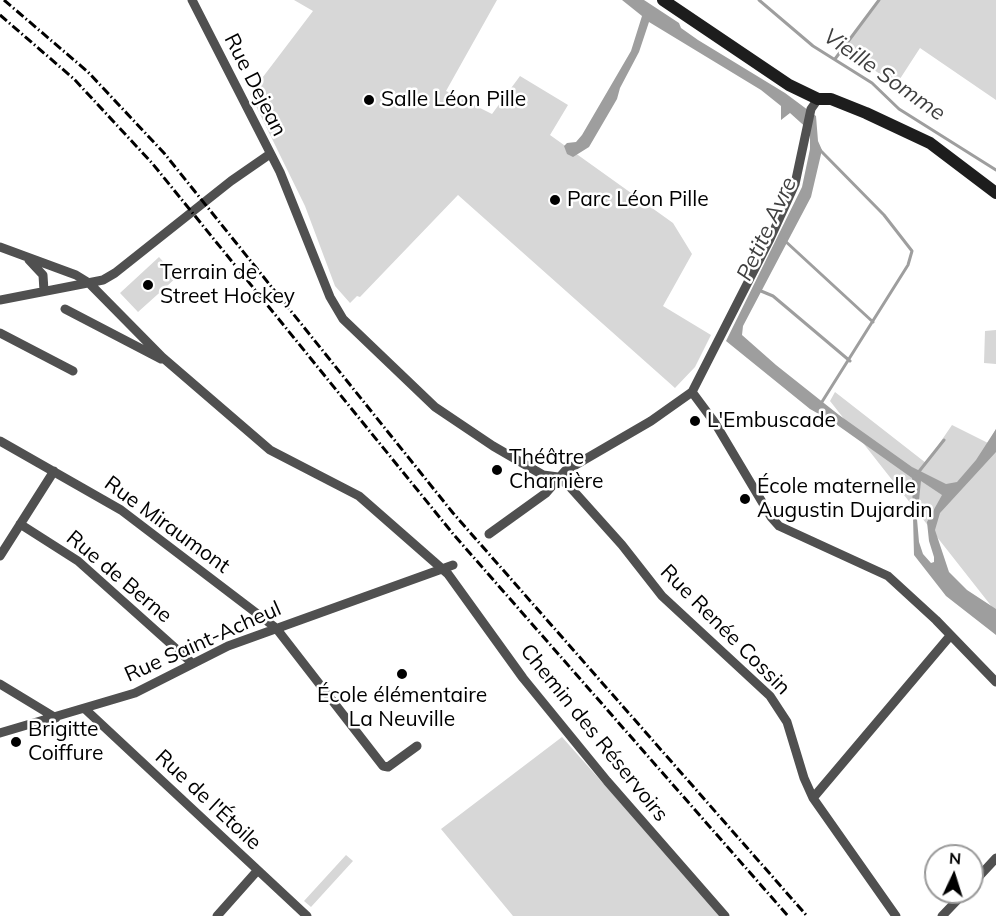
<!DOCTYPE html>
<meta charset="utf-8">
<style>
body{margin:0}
#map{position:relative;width:996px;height:916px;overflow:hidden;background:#fff;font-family:Mulish,sans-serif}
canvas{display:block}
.north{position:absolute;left:924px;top:844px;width:60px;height:60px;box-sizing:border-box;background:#fff;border:2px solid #999;border-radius:50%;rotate:4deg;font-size:16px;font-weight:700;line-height:24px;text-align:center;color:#000}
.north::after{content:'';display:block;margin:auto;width:21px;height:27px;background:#000;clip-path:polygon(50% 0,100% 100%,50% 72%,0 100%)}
</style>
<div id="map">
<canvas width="996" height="916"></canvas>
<div class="north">N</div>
</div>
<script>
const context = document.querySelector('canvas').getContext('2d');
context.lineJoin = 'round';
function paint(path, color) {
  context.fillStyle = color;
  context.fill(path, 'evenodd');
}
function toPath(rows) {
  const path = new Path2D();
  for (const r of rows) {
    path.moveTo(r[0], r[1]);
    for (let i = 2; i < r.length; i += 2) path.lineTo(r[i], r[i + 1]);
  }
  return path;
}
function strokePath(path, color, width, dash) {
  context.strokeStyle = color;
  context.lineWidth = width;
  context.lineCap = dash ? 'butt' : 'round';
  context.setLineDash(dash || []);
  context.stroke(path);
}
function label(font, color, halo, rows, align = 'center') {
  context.font = font + ' Mulish,sans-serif';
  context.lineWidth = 5;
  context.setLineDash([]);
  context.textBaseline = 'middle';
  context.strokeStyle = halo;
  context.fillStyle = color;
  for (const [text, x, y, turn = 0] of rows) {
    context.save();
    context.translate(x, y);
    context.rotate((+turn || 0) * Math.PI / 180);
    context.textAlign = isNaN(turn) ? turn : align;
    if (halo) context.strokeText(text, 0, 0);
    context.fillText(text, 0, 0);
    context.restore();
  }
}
paint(toPath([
 [294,0,497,0,446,91,492,114,520,76,568,105,550,135,673,223,692,254,663,306,711,335,695,367,675,388,458,195,360,297,357,296,350,303,335,286,305,206,250,94,313,11],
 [879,0,996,0,996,100,920,48,896,85,842,48],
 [159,257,177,277,138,312,120,293],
 [996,330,996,364,984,363,985,331],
 [835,392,926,463,952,425,988,443,996,429,996,612,830,401],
 [562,737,721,916,513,916,441,829],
 [346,855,353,861,311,907,304,901]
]), '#d7d7d7');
paint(toPath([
 [622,0,644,0,679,23,681,28,698,40,785,93,816,116,818,141,822,150,811,197,743,326,742,335,776,365,839,415,912,467,946,484,957,482,976,460,996,429,996,452,940,513,935,530,949,572,967,590,996,609,996,635,946,596,914,555,912,478,833,422,810,409,726,341,802,187,810,149,810,131,790,113,781,120,781,106,761,90,649,22,639,52,620,88,617,99,589,147,573,157,567,154,564,146,567,143,576,142,582,135,631,51,642,16],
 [921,481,942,495,927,522,929,541,934,557,934,562,931,563,923,554,919,542,917,519]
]), '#9e9e9e');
strokePath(toPath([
 [759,0,813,46,872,83,899,109,996,170],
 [835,59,879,0],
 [820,150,884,215,912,251,908,265,820,405],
 [784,240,873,322],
 [761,291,773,296,850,361],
 [917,474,944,440]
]), '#9e9e9e', 3);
strokePath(toPath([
 [192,0,280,172,330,297,343,319,435,407,493,446,543,475,558,477,570,487,622,545,662,596,770,696,787,722,804,778,813,798,896,916],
 [0,247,76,275,89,283,162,357,270,450,359,496,448,574,523,678,607,781,725,916],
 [29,260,43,275,44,291],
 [0,300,103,280,115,273,231,181,270,154],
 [65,309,161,359],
 [0,333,73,371],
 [692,392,715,423,771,517,779,526,888,576,936,620,996,682],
 [0,441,121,510,276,628,383,766,388,767,417,746],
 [20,524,78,561,192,663],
 [489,534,546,493,565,471,651,421,692,392,770,239,795,184,811,109,818,99],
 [0,556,54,471],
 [0,684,56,718],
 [85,709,307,916],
 [0,733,135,693,228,646,453,565],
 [813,798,950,636],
 [972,884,996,858],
 [217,916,257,871],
 [942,916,965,892]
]), '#505050', 9);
strokePath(toPath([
 [663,0,789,85,818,99,831,99,866,113,930,143,996,193]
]), '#1d1d1d', 12);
strokePath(toPath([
 [4,0,88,72,164,153,453,513,807,916],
 [0,15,74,79,152,163,454,535,788,916]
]), '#000', 3, [9, 3, 1.5, 3]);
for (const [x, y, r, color] of [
 [369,100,6,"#000"],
 [555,200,6,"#000"],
 [148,285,6,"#000"],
 [695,421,6,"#000"],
 [497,470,6,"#000"],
 [745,499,6,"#000"],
 [402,674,6,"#000"],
 [16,742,6,"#000"]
]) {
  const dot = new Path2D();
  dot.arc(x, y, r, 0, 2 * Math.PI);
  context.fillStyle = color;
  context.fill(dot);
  strokePath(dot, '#fff', 2);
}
label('21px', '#000', '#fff', [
 ["Rue Dejean",255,85,63],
 ["Rue Miraumont",167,525,36],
 ["Rue de Berne",119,577,40],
 ["Rue Renée Cossin",725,630,45],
 ["Rue Saint-Acheul",203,642,-24],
 ["Chemin des Réservoirs",594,733,51],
 ["Rue de l'Étoile",208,800,43]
]);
label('21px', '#000', '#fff', [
 ["Salle Léon Pille",381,100],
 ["Parc Léon Pille",567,200],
 ["Terrain de",160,273],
 ["Street Hockey",160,297],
 ["L'Embuscade",707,421],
 ["Théâtre",509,458],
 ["Charnière",509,482],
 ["École maternelle",757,487],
 ["Augustin Dujardin",757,511],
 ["École élémentaire",402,696,"center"],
 ["La Neuville",402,720,"center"],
 ["Brigitte",28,730],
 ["Coiffure",28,754]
], 'left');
label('italic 22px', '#3f3f3f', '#fff', [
 ["Vieille Somme",884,75,35],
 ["Petite Avre",767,229,-65]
]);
</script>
